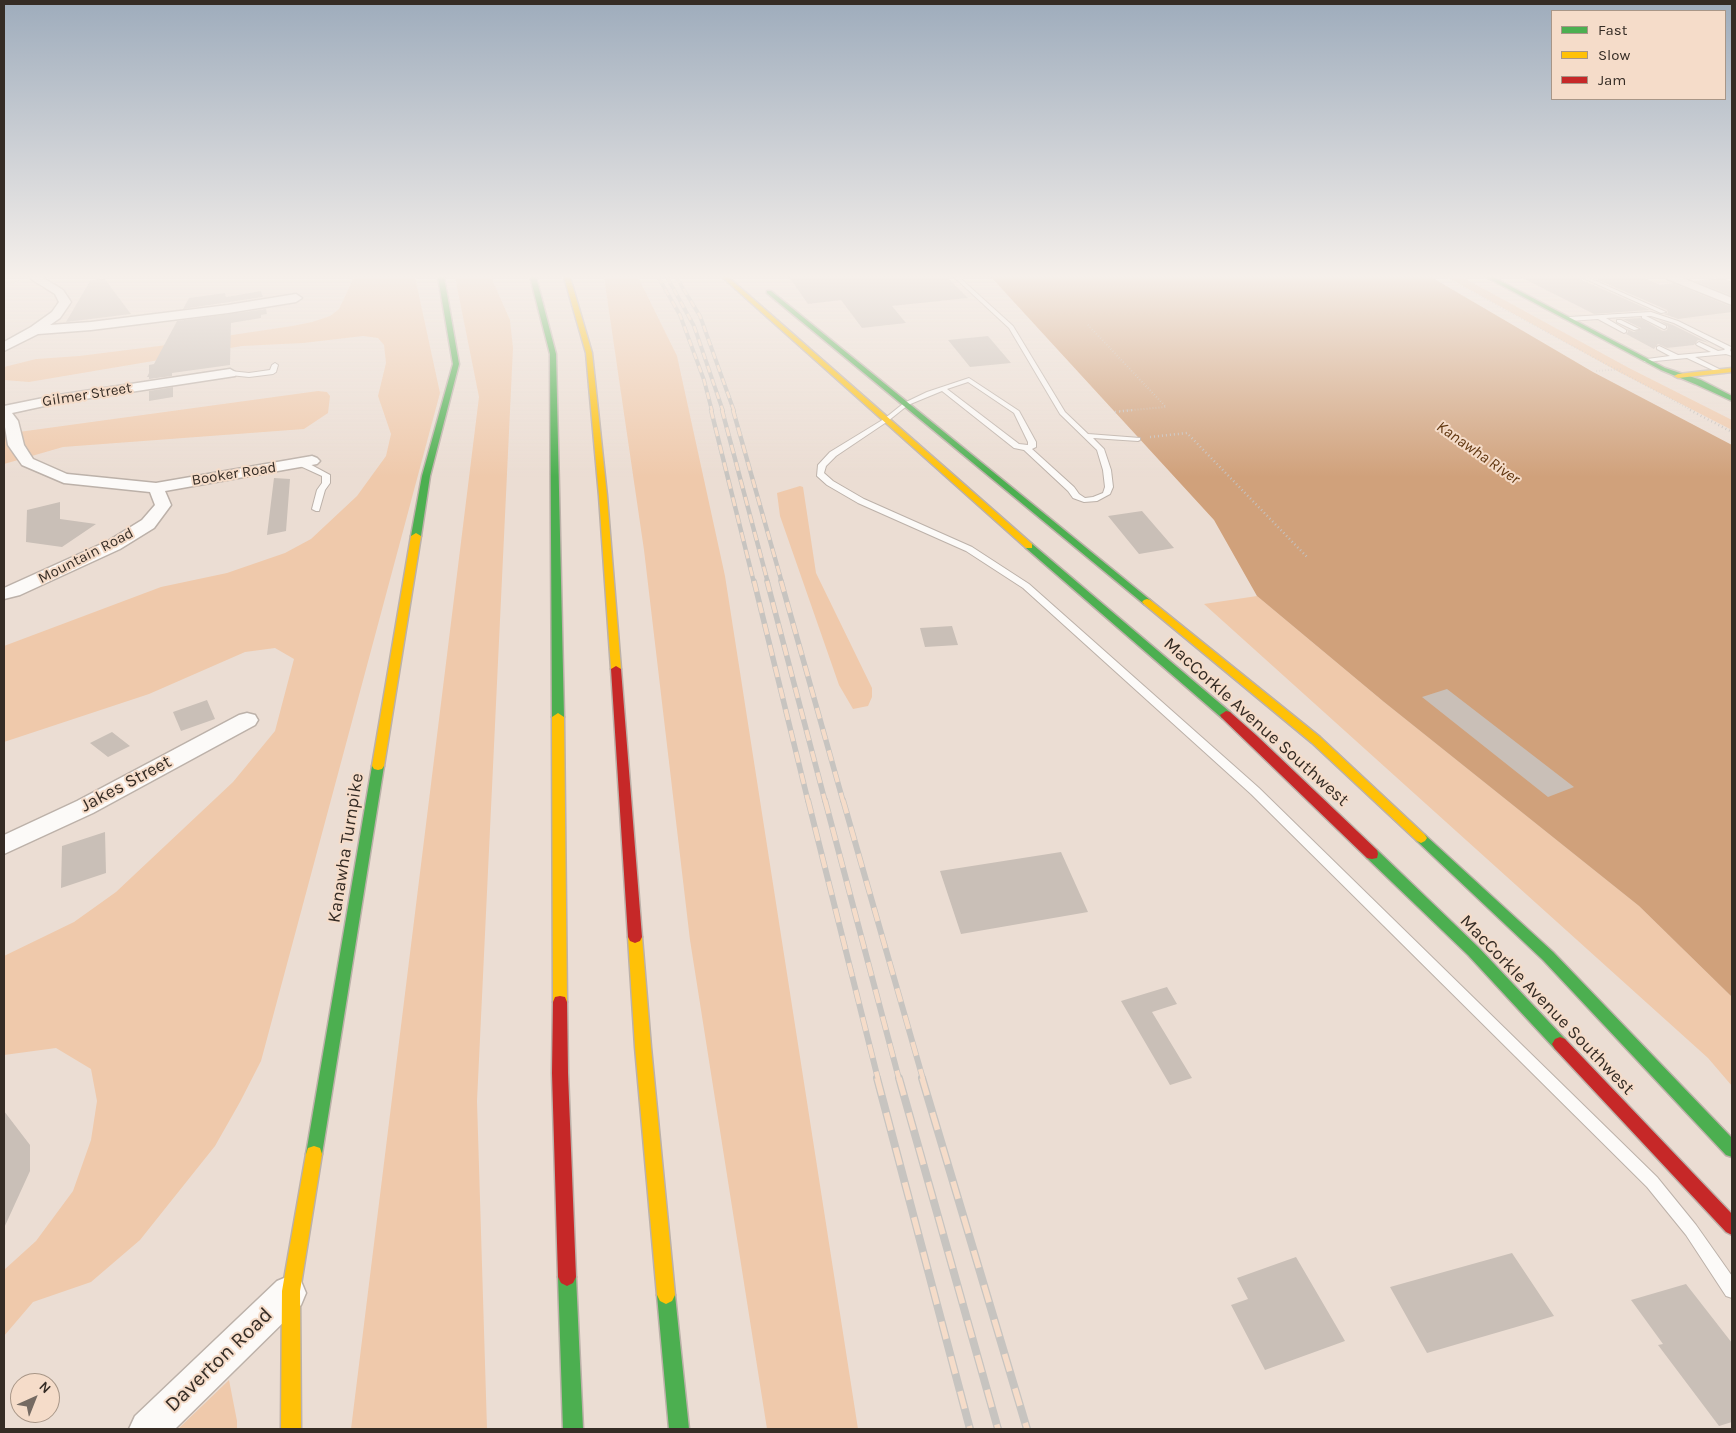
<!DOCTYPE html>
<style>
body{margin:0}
#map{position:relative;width:1736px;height:1433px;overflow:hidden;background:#ebddd3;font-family:Karla,sans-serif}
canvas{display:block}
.frame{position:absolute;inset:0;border:5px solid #352c25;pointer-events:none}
.legend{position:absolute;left:1551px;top:10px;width:175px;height:90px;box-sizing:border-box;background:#f5dcc9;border:1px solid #a89687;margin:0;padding:6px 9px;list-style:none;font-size:15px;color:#352c25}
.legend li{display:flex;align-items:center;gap:10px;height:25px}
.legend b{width:25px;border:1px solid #a89687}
.north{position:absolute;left:10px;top:1373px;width:50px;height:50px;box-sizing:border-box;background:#f5dcc9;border:1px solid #a89687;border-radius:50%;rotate:44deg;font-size:14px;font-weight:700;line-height:20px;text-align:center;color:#352c25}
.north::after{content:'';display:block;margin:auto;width:18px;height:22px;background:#756a62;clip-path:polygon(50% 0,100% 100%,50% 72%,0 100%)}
</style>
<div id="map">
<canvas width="1736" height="1433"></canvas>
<div class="frame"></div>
<ul class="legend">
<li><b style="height:6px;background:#4caf50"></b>Fast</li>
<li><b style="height:6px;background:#ffc107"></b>Slow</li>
<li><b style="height:6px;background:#c62828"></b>Jam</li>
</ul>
<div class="north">N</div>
</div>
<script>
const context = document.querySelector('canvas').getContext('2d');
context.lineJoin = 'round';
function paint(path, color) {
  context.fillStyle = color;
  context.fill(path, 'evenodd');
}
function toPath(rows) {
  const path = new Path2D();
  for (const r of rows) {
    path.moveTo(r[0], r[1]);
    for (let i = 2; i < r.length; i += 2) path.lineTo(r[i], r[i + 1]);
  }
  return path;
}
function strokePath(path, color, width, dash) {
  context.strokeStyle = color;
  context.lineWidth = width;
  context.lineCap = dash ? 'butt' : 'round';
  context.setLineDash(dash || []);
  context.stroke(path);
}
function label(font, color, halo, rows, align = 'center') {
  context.font = font + ' Karla,sans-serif';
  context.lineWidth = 4;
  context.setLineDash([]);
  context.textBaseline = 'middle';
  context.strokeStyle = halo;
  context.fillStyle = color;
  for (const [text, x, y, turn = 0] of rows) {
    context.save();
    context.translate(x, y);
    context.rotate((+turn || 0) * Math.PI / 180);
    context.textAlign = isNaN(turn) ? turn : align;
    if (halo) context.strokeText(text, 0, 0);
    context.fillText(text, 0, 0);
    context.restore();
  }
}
paint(toPath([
 [354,277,415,277,440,393,261,1061,240,1102,215,1146,140,1240,91,1282,33,1302,4,1336,4,1270,36,1241,73,1191,91,1140,97,1101,91,1069,56,1048,4,1055,4,956,74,922,116,892,233,782,275,731,294,659,275,648,245,652,149,694,4,742,4,646,161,587,227,573,285,553,311,539,357,496,386,456,391,434,378,396,386,363,384,345,378,338,363,336,303,343,242,346,29,382,4,380,4,367,36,359,79,356,159,346,292,326,312,322,330,316,339,309],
 [455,277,491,277,510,320,513,348,477,1101,487,1429,351,1429,479,397],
 [604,277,638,277,677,356,725,576,858,1429,767,1429,690,940,644,550],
 [1447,277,1462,277,1629,368,1732,420,1732,430,1619,372],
 [318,391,327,392,330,396,328,413,304,429,63,447,4,464,4,434],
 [800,486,803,487,816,573,872,688,872,697,868,706,853,709,839,685,780,516,777,493],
 [1257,596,1384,702,1639,906,1732,997,1732,1086,1708,1058,1204,604],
 [229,1380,237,1421,237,1429,178,1429]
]), '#efc9ab');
paint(toPath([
 [991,277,1431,277,1593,372,1732,445,1732,997,1639,906,1384,702,1257,596,1214,520]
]), '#d0a17b');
paint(toPath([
 [789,277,947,277,968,298,892,306,906,323,862,328,841,300,808,304],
 [1520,277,1579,277,1580,279,1650,310,1594,314],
 [1591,277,1642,277,1661,285,1673,283,1732,307,1732,312,1678,319,1664,314,1668,313,1667,310],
 [104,278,131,314,66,322,90,281],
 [1722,278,1732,282,1732,296,1694,281],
 [261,291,263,297,183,309,189,298,225,293,226,297],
 [266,309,267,314,261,315,261,318,231,323,230,365,172,373,172,376,149,379,149,377,147,377,149,373,149,365,154,364,177,321],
 [1640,318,1663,331,1667,330,1668,326,1659,320,1673,325,1709,343,1698,340,1694,345,1667,348,1658,344,1654,349,1626,334,1628,332,1627,329,1634,332,1641,328,1623,319],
 [988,336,1011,363,970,367,948,340],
 [173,387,173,397,149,401,149,391],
 [274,478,290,479,286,531,267,535],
 [60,502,60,519,96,524,62,547,26,542,27,510],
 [1142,511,1174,548,1139,554,1108,516],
 [952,626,958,645,925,647,920,628],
 [1447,689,1574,787,1548,797,1422,697],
 [207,700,215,719,181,731,173,712],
 [112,732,130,746,108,757,90,743],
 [105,832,106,873,61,888,62,846],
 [1061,852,1088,912,961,934,940,871],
 [1167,987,1177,1004,1152,1012,1192,1078,1170,1085,1121,1001],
 [4,1111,30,1145,30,1171,4,1228],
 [1512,1253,1554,1316,1427,1353,1390,1287],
 [1296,1257,1345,1341,1265,1370,1231,1305,1248,1299,1237,1278],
 [1686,1284,1732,1343,1732,1422,1719,1426,1658,1345,1663,1344,1631,1300]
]), '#c9bfb7');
const lane = toPath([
 [954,277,959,277,1013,326,1065,412,1088,434,1140,438,1140,440,1138,441,1093,438,1104,449,1111,470,1113,487,1110,494,1097,501,1084,502,1073,498,1068,491,1024,450,1014,448,942,391,908,405,888,421,836,456,826,466,824,473,833,481,864,499,972,547,1029,584,1259,788,1657,1177,1696,1225,1732,1276,1732,1298,1726,1296,1686,1235,1647,1187,1251,794,1023,588,966,551,858,503,827,485,817,476,818,465,830,452,884,419,904,403,927,392,969,378,1019,411,1036,442,1036,447,1032,449,1074,487,1079,494,1085,498,1093,497,1103,493,1105,487,1103,470,1097,450,1060,414,1009,328,954,277],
 [968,382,1014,413,1028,442,1028,445,1019,444,947,389,968,382],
 [1581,277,1587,277,1666,312,1661,313,1581,277],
 [1651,312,1678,321,1731,347,1730,351,1732,352,1732,356,1726,354,1695,357,1721,370,1721,372,1717,372,1687,358,1645,362,1644,361,1647,359,1670,356,1657,349,1657,347,1659,346,1678,355,1711,352,1697,345,1696,344,1699,342,1718,351,1724,350,1725,349,1674,323,1651,316,1646,316,1666,326,1666,328,1664,329,1642,318,1642,316,1606,318,1626,330,1626,332,1624,333,1598,319,1569,321,1566,319,1569,317,1651,312],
 [1617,320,1621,320,1639,329,1634,330,1617,322,1617,320],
 [275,363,278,365,276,372,273,374,249,377,230,375,227,373,230,371,249,373,270,370,272,365,275,363],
 [298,461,304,461,330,475,330,483,325,490,319,511,316,511,312,509,317,490,322,483,322,476,298,465,298,461]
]);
const street = toPath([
 [30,277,42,277,63,290,71,302,60,318,50,325,91,322,228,305,296,294,302,298,296,302,228,313,91,330,38,334,4,351,4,342,31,327,52,312,59,302,55,294,31,279,30,277],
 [1665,277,1680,277,1732,298,1732,305,1667,279,1665,277],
 [230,369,237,373,235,376,58,403,12,413,18,421,24,445,33,459,67,474,156,483,312,456,317,458,320,461,317,464,165,491,171,505,154,528,120,549,20,595,4,599,4,588,108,541,142,520,155,505,150,492,64,483,22,465,8,445,4,421,4,406,58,395,230,369],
 [247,713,255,715,258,720,255,725,93,813,4,854,4,835,77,801,239,715,247,713],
 [289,1276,301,1281,306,1293,301,1305,175,1429,129,1429,135,1416,277,1281,289,1276]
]);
const fast = toPath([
 [438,277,444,277,459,364,430,476,421,536,416,539,411,536,422,476,453,364,438,277],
 [530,277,536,277,556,354,564,717,558,721,552,717,550,354,530,277],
 [1486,277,1493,277,1665,368,1701,380,1732,396,1732,401,1695,384,1661,370,1486,277],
 [767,291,771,291,1150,600,1152,602,1150,604,1144,604,767,293,767,291],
 [1029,543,1032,544,1230,712,1232,715,1230,718,1222,718,1026,548,1026,544,1029,543],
 [378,762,382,763,384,766,322,1154,320,1160,314,1162,308,1160,306,1154,372,766,374,763,378,762],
 [1421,833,1425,835,1553,952,1732,1138,1732,1157,1726,1155,1543,960,1417,841,1415,838,1417,835,1421,833],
 [1372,849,1377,850,1478,947,1565,1039,1568,1044,1565,1049,1560,1051,1555,1049,1468,955,1367,858,1366,854,1367,850,1372,849],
 [567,1268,573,1271,576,1277,583,1429,563,1429,558,1277,561,1271,567,1268],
 [666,1286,672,1289,675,1295,689,1429,669,1429,657,1295,660,1289,666,1286]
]);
const slow = toPath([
 [564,277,570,277,592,353,607,496,621,669,616,672,611,669,599,496,586,353,564,277],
 [722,277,728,277,1032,544,1032,548,1026,548,722,277],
 [1732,368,1732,372,1678,378,1674,376,1678,374,1732,368],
 [416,533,421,536,384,766,382,769,378,770,374,769,372,766,411,536,416,533],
 [1147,599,1150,600,1320,737,1425,835,1427,838,1425,841,1421,843,1417,841,1312,743,1144,604,1142,602,1144,600,1147,599],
 [558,713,564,717,567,1002,565,1007,560,1008,555,1007,553,1002,552,717,558,713],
 [635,931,640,933,642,937,651,1047,675,1295,672,1301,666,1304,660,1301,657,1295,635,1047,628,937,630,933,635,931],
 [314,1146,320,1148,322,1154,300,1291,301,1429,281,1429,282,1291,306,1154,308,1148,314,1146]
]);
const jam = toPath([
 [616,666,621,669,642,937,640,941,635,943,630,941,628,937,611,669,616,666],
 [1226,711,1230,712,1257,736,1377,850,1378,854,1377,858,1372,859,1367,858,1222,718,1220,715,1226,711],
 [560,996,565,997,567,1002,568,1073,576,1277,573,1283,567,1286,561,1283,558,1277,552,1073,553,1002,555,997,560,996],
 [1560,1037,1565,1039,1732,1214,1732,1235,1726,1232,1555,1049,1552,1044,1555,1039,1560,1037]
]);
strokePath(lane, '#bcb1a9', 2);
strokePath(street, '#bcb1a9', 3);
strokePath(fast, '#bcb1a9', 3);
strokePath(slow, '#bcb1a9', 3);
strokePath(jam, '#bcb1a9', 3);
strokePath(toPath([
 [1445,277,1693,411],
 [4,285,20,281],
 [1088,325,1166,407,1120,411],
 [1596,371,1623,369]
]), '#c5c0bd', 2, [0.5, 2.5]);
strokePath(toPath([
 [1690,410,1732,432],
 [1115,412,1133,410],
 [1150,437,1187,433,1307,557]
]), '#c5c0bd', 2.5, [1, 3]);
paint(lane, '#fcfaf8');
paint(street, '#fcfaf8');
paint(fast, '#4caf50');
paint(slow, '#ffc107');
paint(jam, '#c62828');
const railFar4 = toPath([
 [658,277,680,315,704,380,712,411],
 [667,277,694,326,723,411],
 [676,277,700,316,734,411]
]);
const railFar3 = toPath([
 [711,410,754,583],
 [722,410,768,583],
 [733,410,782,583]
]);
const railFar2 = toPath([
 [754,581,808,801],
 [767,581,825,801],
 [781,581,843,801]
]);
const railFar1 = toPath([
 [808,800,878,1079],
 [825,800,899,1079],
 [843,800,923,1079]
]);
const rail = toPath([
 [877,1078,970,1429],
 [899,1078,998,1429],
 [922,1078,1027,1429]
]);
strokePath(railFar4, '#c7c4c0', 4);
strokePath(railFar3, '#c7c4c0', 4.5);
strokePath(railFar2, '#c7c4c0', 5.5);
strokePath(railFar1, '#c7c4c0', 6);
strokePath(rail, '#c7c4c0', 8);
strokePath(railFar4, '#f5dcc9', 2.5, [7]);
strokePath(railFar3, '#f5dcc9', 3, [9]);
strokePath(railFar2, '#f5dcc9', 4, [11]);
strokePath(railFar1, '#f5dcc9', 4.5, [14]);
strokePath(rail, '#f5dcc9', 5.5, [18]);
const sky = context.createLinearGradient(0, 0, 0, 477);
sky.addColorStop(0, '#9eacbc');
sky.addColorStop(0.58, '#f6f0eb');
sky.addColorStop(1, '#f6f0eb00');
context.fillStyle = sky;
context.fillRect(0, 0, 1736, 477);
label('15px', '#352c25', '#f5dcc9', [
 ["Gilmer Street",87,395,-9],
 ["Booker Road",234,474,-9],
 ["Mountain Road",86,556,-27]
]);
label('italic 16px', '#60360f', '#f5dcc9', [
 ["Kanawha River",1478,453,35]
]);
label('18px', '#352c25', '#f5dcc9', [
 ["MacCorkle Avenue Southwest",1256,722,42],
 ["Jakes Street",126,784,-28],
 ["Kanawha Turnpike",346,848,-81],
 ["MacCorkle Avenue Southwest",1547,1005,46]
]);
label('21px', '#352c25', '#f5dcc9', [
 ["Daverton Road",219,1360,-44]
]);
</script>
